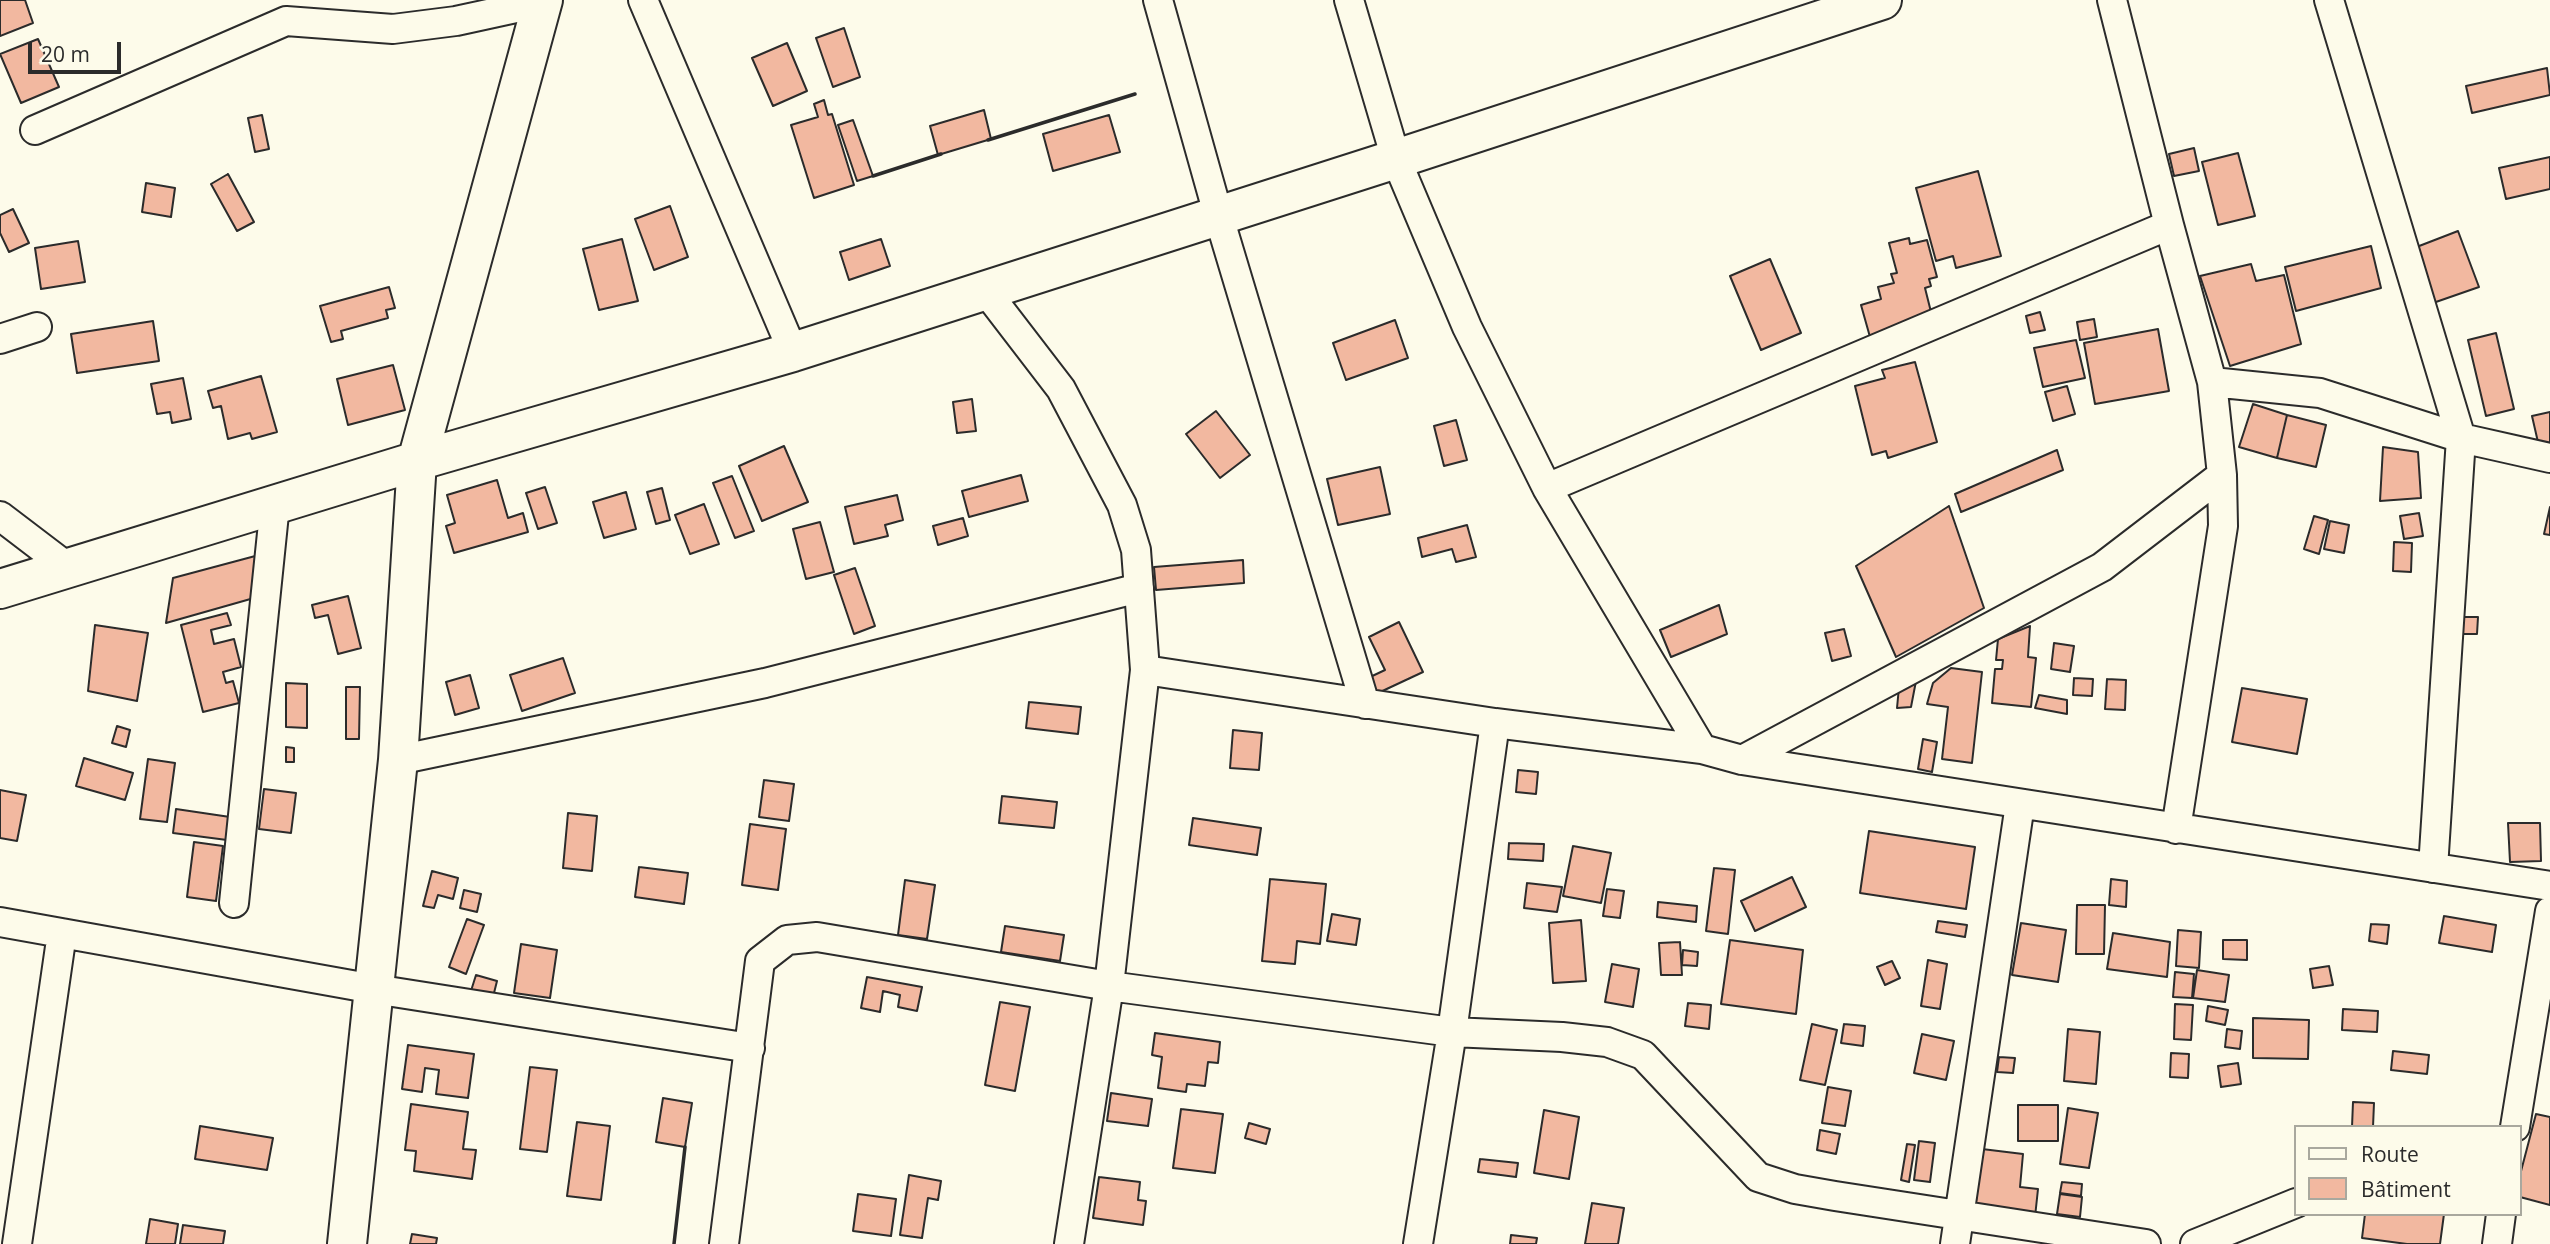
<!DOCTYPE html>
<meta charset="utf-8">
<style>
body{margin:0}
#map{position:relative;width:2550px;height:1244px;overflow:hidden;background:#fdfbea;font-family:"Open Sans",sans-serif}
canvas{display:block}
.legend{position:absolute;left:2294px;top:1125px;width:228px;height:91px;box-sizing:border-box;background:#fdfbea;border:2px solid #a9a89e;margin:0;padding:9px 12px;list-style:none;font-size:21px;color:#2b2b2b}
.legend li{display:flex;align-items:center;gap:14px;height:35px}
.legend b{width:35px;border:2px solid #a9a89e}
.scale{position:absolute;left:28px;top:42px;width:93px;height:32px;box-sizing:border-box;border:4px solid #2b2b2b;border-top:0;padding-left:9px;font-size:21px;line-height:24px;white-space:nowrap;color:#2b2b2b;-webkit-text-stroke:5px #fdfbea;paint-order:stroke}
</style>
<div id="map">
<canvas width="2550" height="1244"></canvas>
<ul class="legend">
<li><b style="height:9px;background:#fdfbea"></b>Route</li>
<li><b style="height:19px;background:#f2b8a0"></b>Bâtiment</li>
</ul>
<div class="scale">20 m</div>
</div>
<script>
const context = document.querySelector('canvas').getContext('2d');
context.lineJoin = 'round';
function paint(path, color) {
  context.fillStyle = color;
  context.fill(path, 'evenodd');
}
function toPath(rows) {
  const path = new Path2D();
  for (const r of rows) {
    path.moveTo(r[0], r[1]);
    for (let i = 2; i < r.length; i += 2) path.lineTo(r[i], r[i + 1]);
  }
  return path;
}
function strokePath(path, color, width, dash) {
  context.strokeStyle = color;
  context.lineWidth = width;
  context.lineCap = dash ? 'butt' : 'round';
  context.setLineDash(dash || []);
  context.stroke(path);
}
const building = toPath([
 [0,0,25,0,33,23,0,36,0,0],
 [844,28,860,77,833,87,816,38,844,28],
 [38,39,59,87,21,103,0,54,38,39],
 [787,43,807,91,773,106,752,58,787,43],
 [2547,68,2550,95,2472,113,2466,86,2547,68],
 [824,100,828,115,832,114,854,185,814,198,791,125,818,117,814,104,824,100],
 [984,110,991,139,938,155,930,126,984,110],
 [262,115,269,149,255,152,248,118,262,115],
 [1109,115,1120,152,1053,171,1043,134,1109,115],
 [853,120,873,176,857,181,838,125,853,120],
 [2194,148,2199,171,2174,176,2169,154,2194,148],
 [2238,153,2255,216,2218,225,2202,162,2238,153],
 [2550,157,2550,189,2506,199,2499,168,2550,157],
 [1978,171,2001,256,1956,268,1953,256,1936,261,1916,188,1978,171],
 [228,174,254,222,237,231,211,184,228,174],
 [146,183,175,188,171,217,142,212,146,183],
 [670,206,688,257,654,270,635,219,670,206],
 [13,209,29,243,9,252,0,233,0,215,13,209],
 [2458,231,2479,287,2433,303,2414,248,2458,231],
 [1909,238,1910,244,1927,240,1937,277,1929,279,1931,286,1925,288,1932,316,1870,337,1861,305,1881,299,1878,287,1894,283,1891,274,1897,273,1889,243,1909,238],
 [622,239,638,301,599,310,583,249,622,239],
 [881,239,890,266,849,280,840,252,881,239],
 [78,241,85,282,41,289,35,248,78,241],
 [2371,246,2381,288,2296,311,2285,267,2371,246],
 [1770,259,1801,333,1761,350,1730,276,1770,259],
 [2251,264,2256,281,2284,275,2301,344,2230,366,2200,276,2251,264],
 [389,287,395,308,386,310,388,318,341,331,343,339,331,342,320,306,389,287],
 [2040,312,2045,330,2030,333,2026,316,2040,312],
 [2094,319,2097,337,2080,340,2077,322,2094,319],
 [1395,320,1408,358,1346,380,1333,343,1395,320],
 [153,321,159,361,77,373,71,334,153,321],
 [2158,329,2169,391,2095,404,2084,343,2158,329],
 [2496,333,2514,409,2486,416,2468,340,2496,333],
 [2076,340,2085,378,2043,387,2034,348,2076,340],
 [1915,362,1937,442,1888,458,1886,451,1872,455,1855,386,1885,378,1882,370,1915,362],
 [393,365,405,410,348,425,337,379,393,365],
 [261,376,277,432,252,439,250,433,228,439,221,406,213,408,208,391,261,376],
 [183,378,191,419,172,423,170,412,157,414,151,384,183,378],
 [2067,386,2075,414,2053,421,2045,392,2067,386],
 [972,399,976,431,957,433,953,402,972,399],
 [2253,404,2287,415,2277,458,2239,447,2253,404],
 [1216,411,1250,455,1220,478,1186,434,1216,411],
 [2550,412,2550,449,2540,451,2532,416,2550,412],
 [2287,415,2326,425,2316,467,2277,458,2287,415],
 [1456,420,1467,460,1444,466,1434,426,1456,420],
 [784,446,808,502,762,521,739,466,784,446],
 [2383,447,2418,452,2421,498,2380,501,2383,447],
 [2057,450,2063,470,1961,512,1955,494,2057,450],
 [1380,467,1390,514,1338,525,1327,479,1380,467],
 [1021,475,1028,501,969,517,962,491,1021,475],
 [732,476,754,531,735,538,713,483,732,476],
 [497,480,508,518,523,513,528,532,454,553,446,526,455,523,447,495,497,480],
 [545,487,557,523,538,529,526,493,545,487],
 [662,488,670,520,656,524,647,492,662,488],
 [626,492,636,529,604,538,593,502,626,492],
 [897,495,903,520,885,525,888,536,854,544,845,507,897,495],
 [704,504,719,544,690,554,675,515,704,504],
 [1949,506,1984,608,1896,657,1856,566,1949,506],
 [2550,507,2550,535,2544,534,2550,507],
 [2419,513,2423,536,2404,539,2400,516,2419,513],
 [2314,516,2328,520,2319,554,2304,549,2314,516],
 [963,518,968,536,938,545,933,526,963,518],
 [2330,521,2349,525,2344,553,2324,549,2330,521],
 [820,522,834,572,806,579,793,529,820,522],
 [1467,525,1476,557,1456,562,1452,549,1422,557,1418,538,1467,525],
 [2394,542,2412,543,2411,572,2393,571,2394,542],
 [259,555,254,598,166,623,173,578,259,555],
 [1243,560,1244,583,1156,590,1154,567,1243,560],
 [855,568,875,626,854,634,834,575,855,568],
 [348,596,361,648,338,654,328,615,315,618,312,605,348,596],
 [1719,605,1727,634,1671,657,1660,630,1719,605],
 [227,613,231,625,211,630,214,644,234,639,241,667,223,672,226,683,233,681,239,703,203,712,181,625,227,613],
 [2457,617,2478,617,2477,634,2456,634,2457,617],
 [1399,622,1423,672,1376,694,1368,678,1385,670,1369,637,1399,622],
 [95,625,148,633,137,701,88,691,95,625],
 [2030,626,2028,657,2036,658,2031,707,1992,703,1995,669,2002,669,2003,660,1996,660,1998,639,2030,626],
 [1844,629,1851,656,1832,661,1825,633,1844,629],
 [2054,643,2074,646,2070,672,2051,669,2054,643],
 [563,658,575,693,522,711,510,675,563,658],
 [1951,668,1982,672,1972,763,1942,759,1948,707,1927,704,1933,683,1951,668],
 [470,675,479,708,455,715,446,682,470,675],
 [2074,678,2093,679,2092,696,2073,695,2074,678],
 [2107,679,2126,680,2125,710,2105,709,2107,679],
 [1916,681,1911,707,1897,708,1899,687,1916,681],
 [286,683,307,684,307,728,286,727,286,683],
 [346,687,360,687,359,739,346,739,346,687],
 [2242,688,2307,699,2297,754,2232,742,2242,688],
 [2039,695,2067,700,2067,714,2035,708,2039,695],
 [1029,702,1081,707,1078,734,1026,728,1029,702],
 [117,726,130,730,126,747,112,743,117,726],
 [1233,730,1262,733,1259,770,1230,768,1233,730],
 [1923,739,1937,742,1932,772,1918,769,1923,739],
 [286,747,294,748,294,762,286,762,286,747],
 [84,758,133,773,125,800,76,786,84,758],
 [148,759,175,763,167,822,140,819,148,759],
 [1518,770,1538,772,1536,794,1516,792,1518,770],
 [764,780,794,784,789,821,759,817,764,780],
 [264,789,296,793,291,833,259,829,264,789],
 [0,790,26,795,17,841,0,838,0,790],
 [1002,796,1057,802,1054,828,999,823,1002,796],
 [176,809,230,817,227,840,173,833,176,809],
 [568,813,597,816,592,871,563,868,568,813],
 [1193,818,1261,828,1257,855,1189,845,1193,818],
 [2508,823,2540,823,2541,861,2510,862,2508,823],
 [750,824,786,829,778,890,742,885,750,824],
 [1869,831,1975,847,1966,909,1860,893,1869,831],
 [194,842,223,846,216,901,187,897,194,842],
 [1509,843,1544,844,1543,861,1508,859,1509,843],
 [1573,846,1611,853,1601,903,1563,896,1573,846],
 [639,867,688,873,684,904,635,897,639,867],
 [1714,868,1735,870,1728,934,1706,931,1714,868],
 [432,871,458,878,453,899,438,895,434,908,423,906,432,871],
 [1792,877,1806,907,1755,931,1741,901,1792,877],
 [1270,879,1326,884,1320,944,1297,941,1295,964,1262,961,1270,879],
 [2111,879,2127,881,2126,907,2109,905,2111,879],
 [905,880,935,885,927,939,898,935,905,880],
 [1527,883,1562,887,1557,912,1524,908,1527,883],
 [1607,889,1624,891,1620,918,1603,916,1607,889],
 [464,890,481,894,477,912,460,908,464,890],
 [1658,902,1697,906,1696,922,1657,917,1658,902],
 [2077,905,2105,905,2104,954,2076,954,2077,905],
 [1332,914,1360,919,1356,945,1327,941,1332,914],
 [2444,916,2496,925,2492,952,2439,943,2444,916],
 [467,919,484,925,466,974,449,967,467,919],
 [1581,920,1586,981,1553,983,1549,923,1581,920],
 [1938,921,1967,925,1965,937,1936,932,1938,921],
 [2021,923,2066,930,2058,982,2012,975,2021,923],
 [2371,924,2389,925,2387,944,2369,941,2371,924],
 [1005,926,1064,935,1060,961,1001,952,1005,926],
 [2178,930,2201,932,2199,968,2176,966,2178,930],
 [2113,933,2170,942,2167,977,2107,969,2113,933],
 [1730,940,1803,950,1796,1014,1721,1004,1730,940],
 [2223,940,2247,940,2247,960,2223,959,2223,940],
 [1680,942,1682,975,1661,975,1659,943,1680,942],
 [521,944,557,950,550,998,514,993,521,944],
 [1683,950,1698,952,1697,966,1682,965,1683,950],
 [1928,960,1947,964,1940,1009,1921,1006,1928,960],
 [1892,961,1900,978,1885,985,1877,967,1892,961],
 [1612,964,1639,969,1633,1007,1605,1002,1612,964],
 [2329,966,2333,985,2313,988,2310,969,2329,966],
 [2197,970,2229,975,2225,1002,2193,998,2197,970],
 [2175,972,2194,974,2192,998,2173,997,2175,972],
 [476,975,497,981,492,1001,470,994,476,975],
 [867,977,922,987,917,1011,898,1007,900,995,883,991,880,1012,861,1008,867,977],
 [1000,1002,1030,1007,1015,1091,985,1085,1000,1002],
 [1688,1003,1711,1005,1709,1029,1685,1026,1688,1003],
 [2175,1004,2193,1005,2191,1040,2174,1039,2175,1004],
 [2208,1006,2228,1010,2225,1025,2206,1021,2208,1006],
 [2343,1009,2378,1011,2377,1032,2342,1030,2343,1009],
 [2253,1018,2309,1020,2308,1059,2253,1058,2253,1018],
 [1812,1024,1837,1030,1825,1085,1800,1080,1812,1024],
 [1844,1024,1865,1026,1863,1046,1841,1043,1844,1024],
 [2068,1029,2100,1032,2096,1084,2064,1081,2068,1029],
 [2227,1029,2242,1031,2240,1049,2225,1047,2227,1029],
 [1155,1033,1220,1042,1218,1063,1208,1062,1205,1086,1187,1084,1186,1092,1158,1088,1162,1057,1152,1055,1155,1033],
 [1922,1034,1954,1041,1946,1080,1914,1073,1922,1034],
 [408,1045,474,1054,468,1098,436,1094,439,1070,425,1068,422,1092,402,1089,408,1045],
 [2393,1051,2429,1055,2427,1074,2391,1070,2393,1051],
 [2171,1053,2189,1054,2188,1078,2170,1077,2171,1053],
 [1999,1057,2015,1058,2013,1073,1997,1072,1999,1057],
 [2238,1063,2241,1084,2221,1087,2218,1066,2238,1063],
 [530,1067,557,1070,547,1152,520,1149,530,1067],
 [1828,1087,1851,1091,1845,1126,1822,1123,1828,1087],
 [1111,1093,1152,1099,1148,1126,1107,1121,1111,1093],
 [663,1098,692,1103,685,1147,656,1142,663,1098],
 [2353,1102,2374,1103,2373,1127,2352,1127,2353,1102],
 [411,1104,468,1112,463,1149,476,1150,472,1179,414,1171,416,1151,405,1150,411,1104],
 [2018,1105,2058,1105,2058,1141,2018,1141,2018,1105],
 [2068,1108,2098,1113,2089,1168,2060,1164,2068,1108],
 [1181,1109,1223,1114,1215,1173,1173,1168,1181,1109],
 [1544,1110,1579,1117,1569,1179,1534,1173,1544,1110],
 [2536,1114,2550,1117,2550,1205,2520,1197,2520,1175,2536,1114],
 [577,1122,610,1126,601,1200,567,1196,577,1122],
 [1249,1123,1270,1129,1266,1144,1245,1138,1249,1123],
 [200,1126,273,1138,267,1170,195,1159,200,1126],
 [1820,1130,1840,1134,1836,1154,1817,1150,1820,1130],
 [1919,1141,1935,1143,1930,1182,1914,1180,1919,1141],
 [1907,1144,1915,1145,1909,1182,1901,1180,1907,1144],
 [1982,1149,2023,1154,2020,1187,2038,1189,2035,1217,1975,1210,1982,1149],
 [1480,1159,1518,1163,1516,1177,1478,1172,1480,1159],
 [909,1175,941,1181,938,1200,928,1198,922,1238,900,1235,909,1175],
 [1099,1177,1140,1182,1138,1200,1146,1201,1143,1225,1093,1218,1099,1177],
 [2062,1182,2082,1184,2081,1196,2060,1193,2062,1182],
 [858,1194,896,1199,891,1236,853,1231,858,1194],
 [2060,1194,2082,1197,2080,1217,2057,1214,2060,1194],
 [1592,1203,1624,1208,1618,1244,1585,1244,1592,1203],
 [2365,1214,2444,1214,2440,1244,2407,1244,2362,1238,2365,1214],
 [150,1219,178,1224,175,1244,146,1244,150,1219],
 [183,1225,225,1231,223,1244,180,1244,183,1225],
 [412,1234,437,1238,436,1244,410,1244,412,1234],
 [1511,1235,1537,1238,1536,1244,1510,1244,1511,1235]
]);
paint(building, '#f2b8a0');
strokePath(building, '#2b2b2b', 2);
const street = toPath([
 [643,0,793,352],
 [1158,0,1218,214,1365,704],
 [1349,0,1396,159,1467,327,1547,488,1702,749],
 [2112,0,2169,225,2212,382,2222,475,2223,526,2176,829],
 [2329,0,2461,438,2433,868],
 [35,130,286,21,393,29,456,21,543,2],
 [985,290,1061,389,1122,505,1136,550,1145,670,1109,986,1069,1244],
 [0,339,37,327],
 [2212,382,2320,393,2461,438,2550,458],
 [1547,488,2169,225],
 [0,516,67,567],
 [1145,670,1495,723,1702,749,1742,760,2550,886],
 [398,760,765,683,1139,588],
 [1742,760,2102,567,2222,475],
 [234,903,275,504],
 [0,922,374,989,750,1048],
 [2515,1127,2550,911],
 [17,1244,62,933],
 [724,1244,760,961,787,940,817,937,1109,986,1452,1032,1562,1037,1607,1042,1643,1055,1758,1177,1795,1189,1835,1196,2146,1244],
 [1418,1244,1452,1032,1495,723],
 [1955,1244,2020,804],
 [2195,1244,2296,1203],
 [2497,1244,2501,1214]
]);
const secondary = toPath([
 [0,589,417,461,793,352,1396,159,1882,0],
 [347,1244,398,760,417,461,543,0]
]);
strokePath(street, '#2b2b2b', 32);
strokePath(secondary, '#2b2b2b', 42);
strokePath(street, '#fdfbea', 28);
strokePath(secondary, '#fdfbea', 38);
strokePath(toPath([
 [988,140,1135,94],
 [873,176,941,154],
 [674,1244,685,1147]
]), '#2b2b2b', 3.5);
</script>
